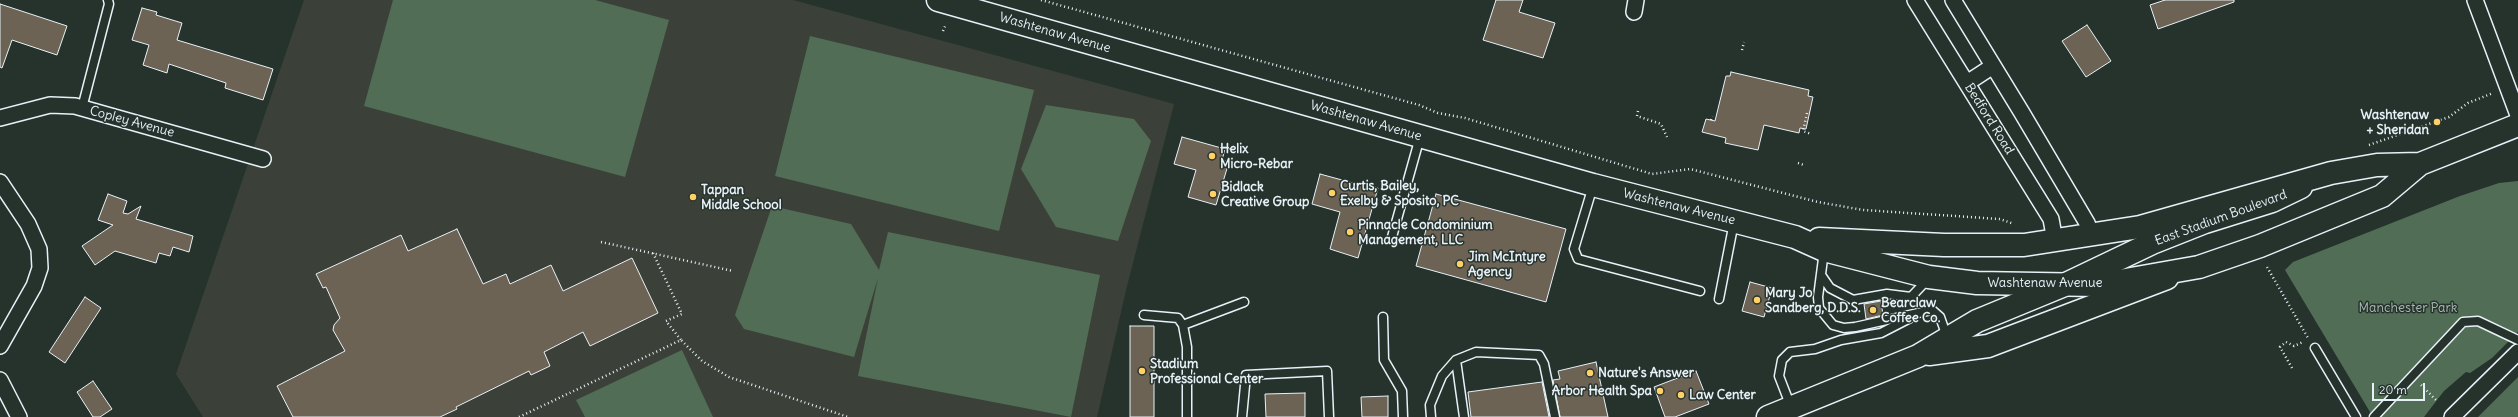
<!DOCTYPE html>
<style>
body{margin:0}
#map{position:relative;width:2518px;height:417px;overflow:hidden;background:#26332d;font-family:Delius,sans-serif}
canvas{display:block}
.scale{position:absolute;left:2372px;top:383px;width:53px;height:18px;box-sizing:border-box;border:2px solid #e8f1f8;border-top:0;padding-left:5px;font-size:12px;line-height:14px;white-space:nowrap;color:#e8f1f8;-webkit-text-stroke:3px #26332d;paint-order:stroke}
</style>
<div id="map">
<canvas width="2518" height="417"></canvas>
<div class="scale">20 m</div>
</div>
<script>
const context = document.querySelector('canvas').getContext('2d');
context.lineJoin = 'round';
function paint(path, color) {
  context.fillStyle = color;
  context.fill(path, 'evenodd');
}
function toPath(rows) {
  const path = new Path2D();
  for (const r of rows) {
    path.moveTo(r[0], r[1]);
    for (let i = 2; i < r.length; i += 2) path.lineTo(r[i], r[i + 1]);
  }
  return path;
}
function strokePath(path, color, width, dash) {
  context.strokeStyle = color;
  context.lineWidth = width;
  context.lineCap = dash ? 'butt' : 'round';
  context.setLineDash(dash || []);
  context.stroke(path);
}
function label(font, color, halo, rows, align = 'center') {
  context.font = font + ' Delius,sans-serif';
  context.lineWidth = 3;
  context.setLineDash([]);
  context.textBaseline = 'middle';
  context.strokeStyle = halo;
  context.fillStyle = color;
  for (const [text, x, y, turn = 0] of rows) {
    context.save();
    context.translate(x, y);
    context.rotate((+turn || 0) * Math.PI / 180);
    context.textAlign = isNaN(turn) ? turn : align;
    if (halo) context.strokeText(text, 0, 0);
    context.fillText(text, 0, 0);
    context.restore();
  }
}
paint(toPath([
 [304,0,793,0,1174,104,1126,290,1097,417,203,417,176,374]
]), '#3b4139');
paint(toPath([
 [393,0,595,0,669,20,625,177,364,106],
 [810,36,1034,90,999,231,775,176],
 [1046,105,1134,119,1151,141,1118,241,1056,227,1021,169],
 [2518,181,2518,332,2492,358,2470,373,2466,372,2444,391,2424,417,2373,417,2285,270,2293,262,2460,196,2499,183],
 [772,206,851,224,879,270,888,232,1100,275,1071,417,858,376,878,278,854,357,744,329,735,315],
 [682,350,713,417,585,417,576,400],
 [2518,377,2518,417,2478,417]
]), '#516d55');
const building = toPath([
 [1496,0,1523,0,1519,12,1555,23,1543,58,1483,40,1496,0],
 [2165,0,2234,0,2234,2,2158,29,2150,5,2165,0],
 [0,4,67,26,57,55,12,40,2,68,0,67,0,4],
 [142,8,157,12,156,15,182,23,177,40,273,69,263,100,225,88,226,83,169,64,167,73,143,65,149,45,132,40,142,8],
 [2087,25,2111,61,2086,77,2062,41,2087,25],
 [1731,72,1809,90,1808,96,1813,97,1806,129,1800,128,1799,133,1764,125,1758,150,1725,143,1726,138,1702,132,1706,119,1715,121,1726,76,1730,76,1731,72],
 [1182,137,1225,149,1222,160,1229,162,1216,205,1188,197,1196,170,1174,164,1182,137],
 [1320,174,1364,186,1365,184,1378,188,1358,258,1330,249,1340,212,1312,204,1320,174],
 [108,194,127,201,123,213,128,214,141,206,136,219,193,236,189,252,173,247,170,256,159,253,156,263,115,251,95,265,82,246,113,225,98,220,108,194],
 [1436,194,1566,229,1546,302,1416,266,1436,194],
 [457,229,483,284,506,274,510,284,551,265,563,291,632,258,658,313,590,346,583,332,544,352,550,366,531,375,529,371,456,407,457,409,440,417,293,417,277,386,345,351,333,330,334,325,340,318,326,287,323,288,316,274,401,235,408,251,457,229],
 [1750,282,1772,288,1764,317,1742,311,1750,282],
 [85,297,101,308,65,363,49,352,85,297],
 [1881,301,1883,315,1866,319,1864,304,1881,301],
 [1130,326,1154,326,1154,417,1130,417,1130,326],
 [1596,362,1608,417,1560,417,1553,380,1560,379,1558,371,1596,362],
 [1696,371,1709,404,1675,417,1665,417,1654,387,1696,371],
 [93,381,112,409,100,417,93,417,77,392,93,381],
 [1542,382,1549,417,1471,417,1468,392,1542,382],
 [1305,393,1305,417,1266,417,1265,394,1305,393],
 [1388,396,1388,417,1362,417,1361,397,1388,396]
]);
paint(building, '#6c6355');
strokePath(building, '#e8f1f8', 1);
const lane = toPath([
 [82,108,109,4,108,0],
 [1593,186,1574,249,1578,259,1700,291],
 [1392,237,1420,137],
 [1824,251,1818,297,1819,308,1833,325,1844,328,1855,327,1932,310,1940,317,1947,337],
 [1821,275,1830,288,1853,300,1887,294,1911,297,1928,279],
 [1719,299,1734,222],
 [1144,315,1178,318,1183,325,1187,347,1187,417],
 [1383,317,1384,360,1402,391,1403,417],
 [1183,325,1244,302],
 [2315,348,2356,417],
 [1456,360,1464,417],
 [1791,407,1779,376,1782,360,1790,352,1815,349,1841,340,1881,333,1912,317],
 [1242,417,1246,375,1327,371,1329,417],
 [1431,417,1430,405,1442,376,1456,360,1476,352,1539,355,1544,364,1555,417],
 [2374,417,2463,322,2478,321,2518,340]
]);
const street = toPath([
 [1915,0,2051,219,2055,241],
 [1953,0,2022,113,2087,223,2092,236],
 [2475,0,2518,115],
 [1634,12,1636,0],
 [1967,83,1993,66],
 [0,118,50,105,75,106,263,159],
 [0,182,28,224,39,249,40,268,34,286,0,346],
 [0,380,19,417],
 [2452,417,2518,352]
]);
const secondary = toPath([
 [1929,354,1988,346,2167,278],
 [1768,417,1918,356,1977,321,2062,286,2152,243,2205,222,2272,201,2301,187]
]);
const primary = toPath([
 [938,0,1593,185,1795,237,1824,250,1929,277,1977,283,2097,285,2199,267,2260,246,2382,196,2420,164,2518,125],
 [1819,239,1944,245,2024,245,2140,227,2331,173,2377,165,2420,164]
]);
strokePath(lane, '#e8f1f8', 11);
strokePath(street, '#e8f1f8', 18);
strokePath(secondary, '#e8f1f8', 25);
strokePath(primary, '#e8f1f8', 25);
strokePath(toPath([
 [1041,0,1419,105,1438,113,1465,118,1652,174,1690,169,1818,202,1863,210,2000,219,2014,224],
 [943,31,946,24],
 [1742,50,1744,42],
 [1638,111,1637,116,1661,124,1667,137],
 [1807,113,1803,131,1811,134],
 [1711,120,1712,116],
 [2369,145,2449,117,2468,103,2493,93],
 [1798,163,1804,165],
 [601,242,733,271],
 [653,253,682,314,666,321,681,340],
 [2267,267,2308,338],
 [2292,368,2280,347,2286,342,2294,346,2303,342],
 [2421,385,2436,400],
 [519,417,681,340,702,361,729,377,848,417]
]), '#e8f1f8', 2.5, [1, 3]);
strokePath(lane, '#26332d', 8);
strokePath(street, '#26332d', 15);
strokePath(secondary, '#26332d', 22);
strokePath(primary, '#26332d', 22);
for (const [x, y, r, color] of [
 [2437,122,4,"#ffd166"],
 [1212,156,4,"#ffd166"],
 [1332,193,4,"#ffd166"],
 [1213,194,4,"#ffd166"],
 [693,197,4,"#ffd166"],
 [1350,232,4,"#ffd166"],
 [1460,264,4,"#ffd166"],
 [1757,300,4,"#ffd166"],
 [1873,310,4,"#ffd166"],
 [1142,371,4,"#ffd166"],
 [1590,373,4,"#ffd166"],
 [1660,391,4,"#ffd166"],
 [1681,395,4,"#ffd166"]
]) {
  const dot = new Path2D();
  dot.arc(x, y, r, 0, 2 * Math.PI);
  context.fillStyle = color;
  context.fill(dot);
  strokePath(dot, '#26332d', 1.5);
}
label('13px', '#e8f1f8', '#26332d', [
 ["Washtenaw Avenue",1055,33,16],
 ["Bedford Road",1989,119,58],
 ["Washtenaw Avenue",1366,121,16],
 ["Copley Avenue",132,122,15],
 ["Washtenaw Avenue",1679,207,14],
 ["East Stadium Boulevard",2221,218,-20],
 ["Washtenaw Avenue",2045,283]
]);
label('bold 13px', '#e8f1f8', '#26332d', [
 ["Washtenaw",2429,115,"right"],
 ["+ Sheridan",2429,130,"right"],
 ["Helix",1220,149],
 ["Micro-Rebar",1220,164],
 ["Curtis, Bailey,",1340,186],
 ["Exelby & Sposito, PC",1340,201],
 ["Bidlack",1221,187],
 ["Creative Group",1221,202],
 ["Tappan",701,190],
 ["Middle School",701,205],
 ["Pinnacle Condominium",1358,225],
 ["Management, LLC",1358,240],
 ["Jim McIntyre",1468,257],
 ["Agency",1468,272],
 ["Mary Jo",1765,293],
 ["Sandberg, D.D.S.",1765,308],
 ["Bearclaw",1881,303],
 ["Coffee Co.",1881,318],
 ["Stadium",1150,364],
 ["Professional Center",1150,379],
 ["Nature's Answer",1598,373],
 ["Arbor Health Spa",1652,391,"right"],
 ["Law Center",1689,395]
], 'left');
label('13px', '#acbcb7', '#26332d', [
 ["Manchester Park",2408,308]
]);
</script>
